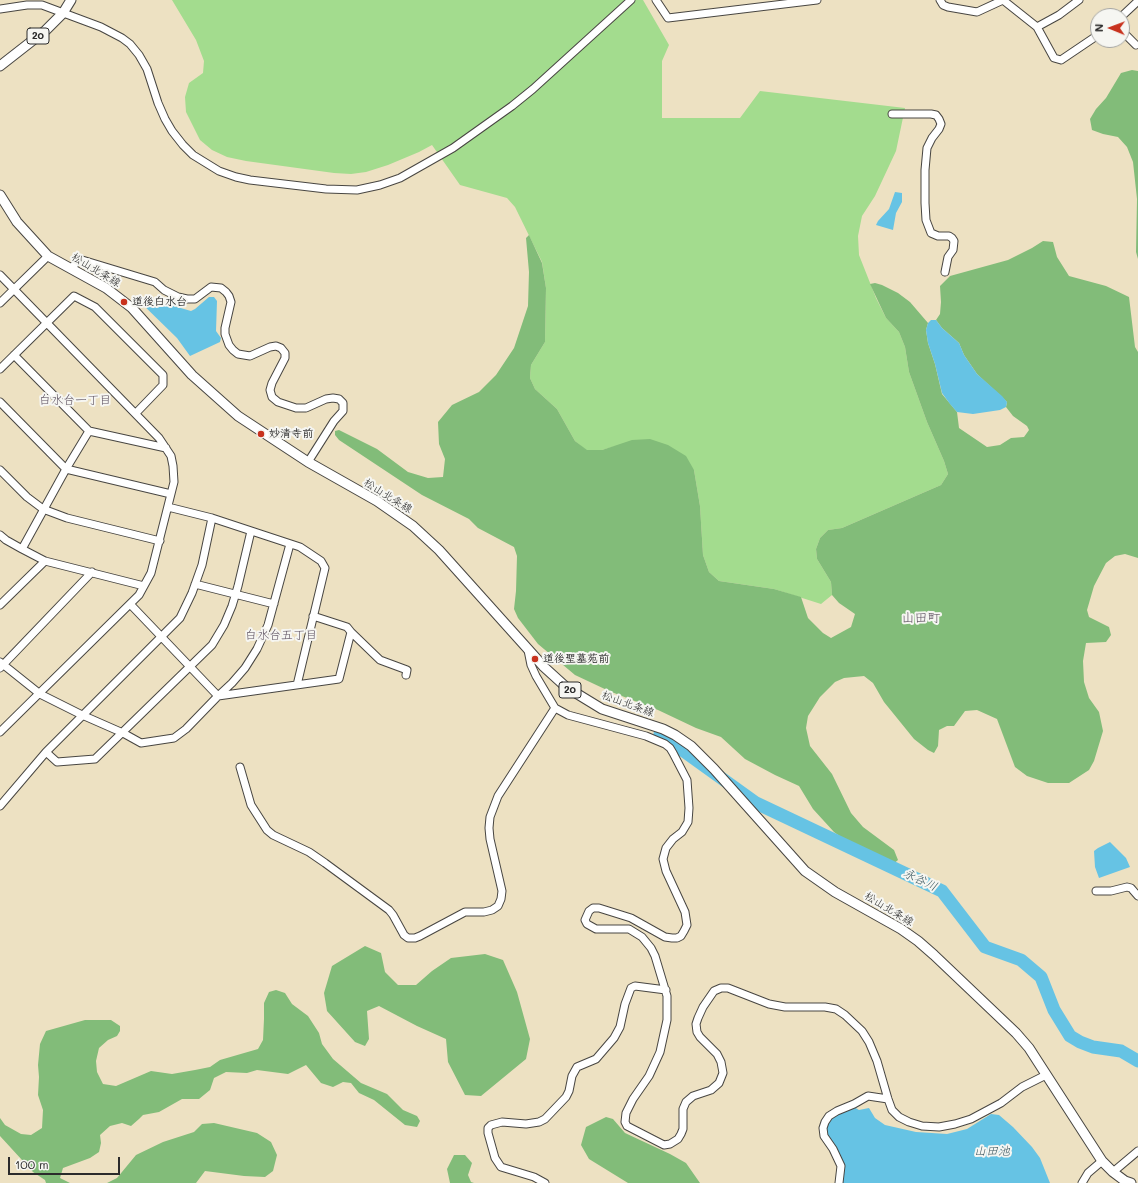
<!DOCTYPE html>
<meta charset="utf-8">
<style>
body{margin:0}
#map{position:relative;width:1138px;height:1183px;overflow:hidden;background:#ede1c2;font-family:Mali,sans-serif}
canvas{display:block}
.north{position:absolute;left:1090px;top:8px;width:40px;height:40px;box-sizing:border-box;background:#f6f6f2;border:1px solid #a5a5a2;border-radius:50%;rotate:271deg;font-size:11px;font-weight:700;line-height:16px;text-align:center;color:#2b2b2b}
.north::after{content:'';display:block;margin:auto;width:14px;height:18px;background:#c8321e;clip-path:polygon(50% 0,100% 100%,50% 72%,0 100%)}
.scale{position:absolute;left:8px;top:1157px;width:112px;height:18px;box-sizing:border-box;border:2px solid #2b2b2b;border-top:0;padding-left:5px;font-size:12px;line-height:14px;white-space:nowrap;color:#2b2b2b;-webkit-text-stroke:3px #f6f6f2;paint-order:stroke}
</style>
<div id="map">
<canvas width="1138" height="1183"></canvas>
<div class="north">N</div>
<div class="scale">100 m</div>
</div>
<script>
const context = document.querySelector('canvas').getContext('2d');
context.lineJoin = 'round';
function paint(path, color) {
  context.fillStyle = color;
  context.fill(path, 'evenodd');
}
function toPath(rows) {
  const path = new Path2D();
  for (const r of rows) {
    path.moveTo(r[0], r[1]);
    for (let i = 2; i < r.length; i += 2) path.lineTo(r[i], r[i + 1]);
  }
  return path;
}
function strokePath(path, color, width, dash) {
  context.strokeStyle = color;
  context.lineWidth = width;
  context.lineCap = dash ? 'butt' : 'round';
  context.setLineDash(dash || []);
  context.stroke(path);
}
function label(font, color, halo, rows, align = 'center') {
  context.font = font + ' Mali,"Klee One",sans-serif';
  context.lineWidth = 4;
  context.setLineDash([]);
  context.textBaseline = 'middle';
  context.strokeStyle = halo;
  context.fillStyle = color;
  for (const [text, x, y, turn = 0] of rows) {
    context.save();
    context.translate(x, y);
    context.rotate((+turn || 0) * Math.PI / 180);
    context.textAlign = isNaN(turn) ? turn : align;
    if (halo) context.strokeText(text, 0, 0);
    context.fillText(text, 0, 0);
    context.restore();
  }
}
paint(toPath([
 [172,0,643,0,669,45,662,61,662,118,740,118,760,91,905,108,896,151,875,196,862,216,858,236,859,255,876,298,886,318,899,332,905,347,909,372,927,422,944,461,948,474,941,485,842,528,828,530,820,538,816,549,817,559,831,582,832,595,821,604,774,589,719,581,709,572,703,555,700,506,694,470,616,446,602,450,587,451,575,441,557,409,535,389,530,378,531,365,545,342,546,288,542,262,515,207,507,198,460,185,432,145,419,152,388,165,366,172,351,174,334,173,246,161,227,157,212,150,200,140,186,112,185,97,189,83,203,73,204,61,196,40]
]), '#a3dc8e');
paint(toPath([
 [1132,70,1138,71,1138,259,1136,252,1137,199,1133,162,1127,147,1118,137,1103,134,1092,130,1090,119,1096,109,1106,98,1121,73],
 [529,235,542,263,546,288,545,342,531,365,530,378,535,389,557,409,575,441,587,450,602,450,632,440,650,439,668,445,686,456,694,470,700,506,703,555,709,572,719,581,774,589,801,597,808,618,823,633,831,638,851,627,855,614,839,603,832,595,831,582,817,559,816,549,820,538,828,530,842,528,941,485,948,474,944,461,927,422,909,372,905,347,899,332,886,318,870,284,875,283,882,285,898,293,910,302,928,323,926,330,928,343,935,364,942,394,957,412,959,428,987,447,1000,445,1011,438,1024,437,1029,430,1027,426,1013,416,1006,407,1007,402,977,374,964,355,959,343,942,328,936,320,940,314,941,302,940,286,950,276,1008,260,1032,248,1043,241,1053,242,1057,257,1069,276,1106,286,1129,297,1135,347,1138,352,1138,558,1125,554,1115,556,1106,563,1094,586,1087,610,1089,617,1109,627,1111,635,1106,642,1086,643,1083,661,1084,682,1089,698,1099,712,1103,731,1094,761,1089,770,1069,783,1048,783,1027,776,1015,767,997,719,977,710,965,711,954,726,947,726,939,730,938,746,934,753,928,750,914,739,884,702,873,683,864,676,844,678,835,682,820,697,808,716,806,728,810,746,832,774,851,813,863,827,894,850,898,860,892,865,849,843,834,832,813,809,799,786,775,775,745,759,721,737,696,728,658,710,609,691,575,675,538,644,518,618,514,609,516,591,517,556,514,547,478,528,469,519,422,495,339,440,335,435,335,431,339,430,377,449,408,472,428,478,443,477,445,459,439,444,438,422,452,405,479,392,496,375,514,348,528,306,529,272,526,238],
 [365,946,381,953,385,972,398,985,416,985,432,971,451,958,485,954,503,960,517,992,530,1039,526,1059,481,1096,465,1095,448,1062,446,1039,417,1026,379,1006,367,1011,369,1039,365,1046,355,1042,327,1011,324,993,332,966],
 [276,990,285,993,292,1004,308,1016,319,1033,322,1044,333,1059,361,1083,387,1094,403,1110,417,1116,420,1121,417,1127,405,1125,374,1100,359,1093,351,1083,343,1082,333,1087,321,1083,306,1065,288,1074,257,1070,247,1073,226,1072,214,1078,210,1090,199,1099,182,1099,159,1112,143,1115,139,1119,131,1126,122,1123,110,1126,100,1135,101,1143,99,1152,90,1158,63,1168,60,1178,70,1183,46,1183,45,1180,33,1172,0,1136,0,1118,5,1125,21,1134,31,1135,42,1128,43,1110,38,1095,39,1077,38,1065,40,1044,46,1031,85,1020,111,1020,120,1026,120,1031,117,1036,108,1040,99,1048,96,1061,97,1072,103,1084,116,1086,151,1071,172,1074,195,1070,210,1067,220,1060,258,1049,263,1040,264,1019,264,1003,269,992],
 [606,1117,613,1119,625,1133,670,1154,686,1163,700,1183,628,1183,589,1159,581,1145,586,1127],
 [214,1123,257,1133,271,1142,277,1155,273,1171,265,1177,244,1176,205,1171,196,1183,107,1183,117,1178,136,1155,163,1142,194,1132,202,1124],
 [454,1155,465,1155,472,1163,468,1175,471,1182,474,1183,450,1183,447,1169]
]), '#82bc79');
paint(toPath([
 [895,192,902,193,902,202,896,213,893,230,876,225,878,221,889,209],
 [142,297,191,311,195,309,209,297,214,297,217,301,216,331,221,338,220,342,190,356,177,338,137,299],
 [931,320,936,320,942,328,959,343,964,355,977,374,1002,396,1007,402,1006,407,1000,410,973,414,957,412,950,404,942,393,935,364,928,343,926,330,928,323],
 [1110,842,1126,858,1130,867,1099,878,1095,867,1094,851,1098,848],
 [854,1107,859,1110,869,1108,875,1118,885,1125,916,1132,947,1134,967,1129,991,1114,999,1115,1013,1127,1032,1147,1040,1158,1050,1183,843,1183,844,1168,826,1135,825,1128,828,1121,834,1116]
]), '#66c3e4');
strokePath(toPath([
 [660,734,756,803,942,891,985,947,1021,960,1041,977,1054,1010,1070,1036,1080,1042,1093,1047,1121,1051,1138,1061]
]), '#66c3e4', 13);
const minor = toPath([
 [656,0,668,18,817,0],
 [940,0,943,5,948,7,977,12,1003,0],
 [1003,0,1037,27,1054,58,1061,60,1098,35],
 [0,9,27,5,42,5,101,27,122,38,130,44,139,55,147,69,158,103,165,119,172,131,183,145,193,155,219,171,236,177,250,180,326,189,357,190,380,185,400,178,453,148,512,106,533,89,631,0],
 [1122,16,1138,1],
 [1037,27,1059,15,1079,0],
 [1122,31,1136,45],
 [892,114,931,114,936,115,939,119,941,124,939,129,932,138,927,148,925,170,925,203,926,220,931,233,938,236,949,236,952,238,954,241,953,250,948,257,945,272],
 [71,269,79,259,155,282,164,290,178,297,187,299,195,299,211,287,221,288,226,292,229,296,231,302,225,328,225,334,229,345,233,350,238,354,250,356,270,347,276,346,281,348,285,353,285,358,272,383,270,390,272,397,278,402,296,408,306,408,326,399,333,398,339,399,343,403,343,411,334,421,308,462],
 [0,275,159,438,171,456,173,466,174,482,151,573,139,595,0,732],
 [0,303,48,256],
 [14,355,89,431,166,448],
 [0,369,74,296,95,307,163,375,163,385,136,413],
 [0,402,66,469,171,494],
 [0,470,27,497,43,509,67,518,160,541],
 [168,507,212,518,300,547,321,561,325,568,297,685],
 [0,535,6,540,22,549,45,561,144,586],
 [22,549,66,469,89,431],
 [195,584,274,604],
 [0,605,45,561],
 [131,605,218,696],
 [351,632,380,660,407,670,406,675],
 [528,650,531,665,536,676,555,708,568,715,646,736,665,744,670,748,673,753,687,780,689,808,688,822,682,832,673,839,666,848,663,859,666,871,685,912,687,925,684,931,681,936,677,938,672,938,665,937,631,918,599,908,593,908,589,911,585,920,587,924,596,929,629,929,642,937,651,948,655,956,667,996,667,1020,660,1052,649,1076,633,1099,626,1113,625,1122,627,1126,664,1145,670,1144,678,1139,681,1134,683,1129,683,1109,686,1102,693,1096,711,1090,719,1083,723,1073,721,1062,717,1054,700,1037,697,1032,696,1024,698,1018,703,1007,714,991,721,988,728,988,769,1004,785,1007,825,1007,836,1009,845,1015,862,1031,869,1042,877,1061,888,1099,892,1110,899,1117,909,1122,922,1126,939,1127,955,1124,971,1119,1001,1103,1022,1087,1046,1075],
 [0,662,40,694,82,715,123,733,141,743,174,738,186,729,218,696,232,683,245,668,257,649,268,625,290,544],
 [0,668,92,572],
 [218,696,339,679,351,632,347,627,313,616],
 [46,752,57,762,95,759,212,645,224,625,232,606,238,586,251,531],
 [240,767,251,805,267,830,273,835,309,852,325,863,389,910,393,915,404,935,408,938,415,938,420,936,465,912,484,912,492,910,498,906,501,899,502,891,490,839,489,828,490,817,498,796,555,708],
 [0,806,46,752,180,618,192,593,202,565,212,518],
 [1096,891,1111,891,1127,887,1131,888,1138,896],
 [1113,1172,1138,1151],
 [545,1183,534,1177,501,1167,495,1158,488,1133,488,1128,491,1125,502,1122,526,1124,539,1122,545,1119,566,1097,569,1091,572,1076,577,1067,596,1059,614,1038,620,1027,625,1004,631,988,635,986,666,990],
 [839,1183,841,1166,833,1149,824,1136,823,1128,825,1122,829,1116,837,1111,854,1104,868,1096,888,1099],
 [1082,1183,1088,1173,1102,1161]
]);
const major = toPath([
 [0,66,46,30,63,13,71,0],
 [0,195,17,222,48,256,106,288,132,308,192,375,238,416,308,462,377,501,413,526,439,550,544,667,566,687,602,709,663,729,675,735,691,746,714,769,805,871,835,892,901,929,918,941,934,955,1016,1033,1029,1048,1102,1161,1113,1172,1125,1181,1131,1183]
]);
strokePath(minor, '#484642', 9);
strokePath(major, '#484642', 11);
strokePath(minor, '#fff', 7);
strokePath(major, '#fff', 9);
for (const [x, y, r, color] of [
 [124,302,4,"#c8321e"],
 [261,434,4,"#c8321e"],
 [535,659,4,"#c8321e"]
]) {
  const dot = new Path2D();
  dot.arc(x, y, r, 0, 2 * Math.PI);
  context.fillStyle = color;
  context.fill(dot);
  strokePath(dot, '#f6f6f2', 1.5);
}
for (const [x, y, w] of [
 [38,36,22],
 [570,690,22]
]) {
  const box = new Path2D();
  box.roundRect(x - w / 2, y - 8, w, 16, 3);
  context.fillStyle = '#f6f6f2';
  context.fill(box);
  strokePath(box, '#2b2b2b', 1);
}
label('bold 10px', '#2b2b2b', null, [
 ["20",38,36],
 ["20",570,690]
]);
label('11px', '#2b2b2b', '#f6f6f2', [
 ["松山北条線",96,270,31],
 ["松山北条線",388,496,32],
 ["松山北条線",628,704,20],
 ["松山北条線",889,909,31]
]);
label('bold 11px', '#2b2b2b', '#f6f6f2', [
 ["道後白水台",132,302],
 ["妙清寺前",269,434],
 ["道後聖墓苑前",543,659]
], 'left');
label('12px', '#5e5261', '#f6f6f2', [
 ["白水台一丁目",75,400],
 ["白水台五丁目",281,635]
]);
label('italic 12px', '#3d5962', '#f6f6f2', [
 ["永谷川",920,880,25],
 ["山田池",992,1151]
]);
label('13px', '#5e5261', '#f6f6f2', [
 ["山田町",921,618]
]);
</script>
